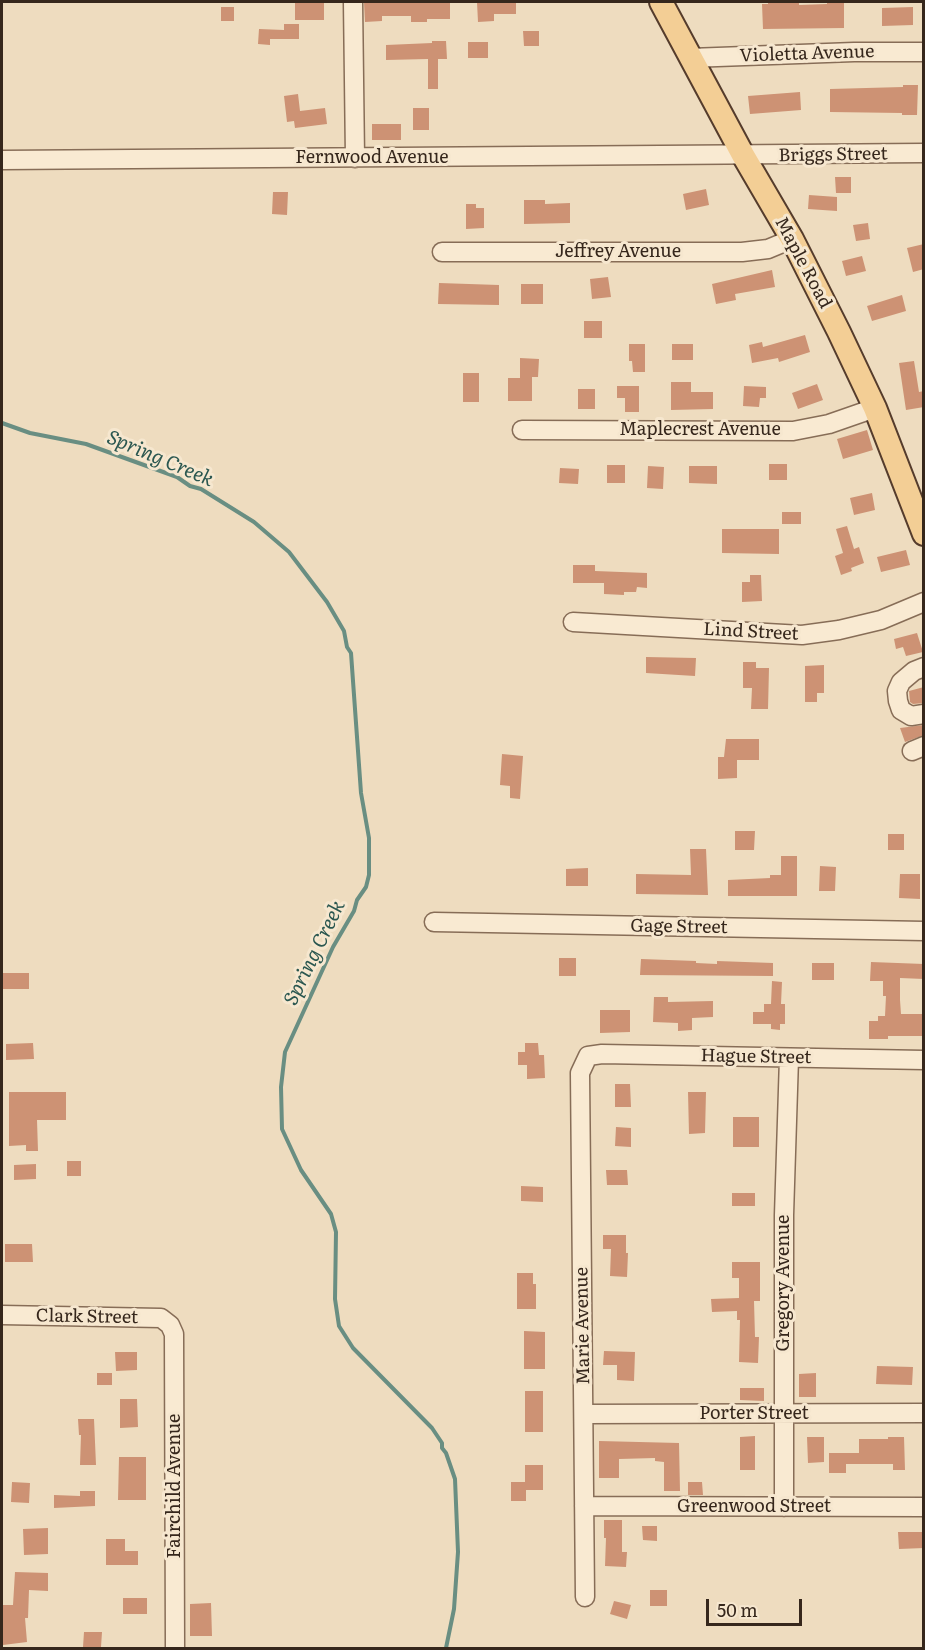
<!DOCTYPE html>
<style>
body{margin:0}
#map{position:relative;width:925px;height:1650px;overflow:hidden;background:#eedcbf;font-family:Literata,serif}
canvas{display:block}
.frame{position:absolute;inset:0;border:3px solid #36271c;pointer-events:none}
.scale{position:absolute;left:706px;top:1599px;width:96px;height:27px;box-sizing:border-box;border:3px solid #36271c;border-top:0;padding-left:8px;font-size:18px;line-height:21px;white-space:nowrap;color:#36271c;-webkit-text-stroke:4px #f6e7cf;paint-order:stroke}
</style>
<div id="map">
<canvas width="925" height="1650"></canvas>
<div class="frame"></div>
<div class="scale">50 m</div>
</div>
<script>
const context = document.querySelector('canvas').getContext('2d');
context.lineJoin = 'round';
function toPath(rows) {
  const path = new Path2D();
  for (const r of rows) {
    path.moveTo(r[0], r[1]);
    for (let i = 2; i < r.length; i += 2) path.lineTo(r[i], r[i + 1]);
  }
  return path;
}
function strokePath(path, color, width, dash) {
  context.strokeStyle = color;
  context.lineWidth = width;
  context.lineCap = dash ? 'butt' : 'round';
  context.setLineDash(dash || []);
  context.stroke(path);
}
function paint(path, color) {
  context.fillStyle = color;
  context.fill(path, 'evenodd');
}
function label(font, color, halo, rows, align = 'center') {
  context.font = font + ' Literata,serif';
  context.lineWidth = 6;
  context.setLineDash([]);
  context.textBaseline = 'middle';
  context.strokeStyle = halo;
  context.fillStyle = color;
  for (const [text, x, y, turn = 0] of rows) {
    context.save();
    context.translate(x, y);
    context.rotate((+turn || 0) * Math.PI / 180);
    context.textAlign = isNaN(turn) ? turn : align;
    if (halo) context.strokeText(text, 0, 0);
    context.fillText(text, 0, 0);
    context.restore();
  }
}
strokePath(toPath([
 [2,423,30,433,86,444,177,477,190,486,201,489,254,522,289,552,327,602,344,631,347,647,351,653,361,793,369,838,369,875,366,887,357,900,354,911,333,947,285,1052,281,1087,282,1129,301,1170,331,1214,336,1232,335,1299,339,1326,353,1348,432,1428,442,1443,442,1448,446,1453,455,1479,458,1552,454,1609,446,1648]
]), '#698e82', 4);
paint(toPath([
 [295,2,324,2,324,20,295,20],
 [364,2,450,2,450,19,427,19,427,22,411,22,411,16,382,16,382,21,365,22],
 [477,2,516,2,516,14,494,14,494,21,478,22],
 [768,2,799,2,799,5,827,4,827,2,844,2,844,28,763,29,762,4,768,4],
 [221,7,234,7,234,21,221,21],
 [913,7,913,25,882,26,882,8],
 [284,24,299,24,299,39,270,39,270,45,258,44,259,29,284,30],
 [523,31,539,31,539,46,524,46],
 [432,41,446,41,447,59,438,59,438,89,428,89,428,59,386,60,386,45,432,43],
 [468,42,488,42,488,58,468,58],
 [903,85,918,85,917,115,902,115,902,113,830,112,830,89,903,87],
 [800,92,801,110,750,114,748,96],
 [298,94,300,111,325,108,327,124,295,128,294,121,287,122,284,96],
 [413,108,429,108,429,130,413,130],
 [372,124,401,124,401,140,372,140],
 [835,177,851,177,851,193,836,193],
 [706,189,709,205,686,210,683,194],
 [273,192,288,192,287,215,272,214],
 [809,195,837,197,837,211,808,209],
 [524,200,545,200,545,204,570,203,570,223,524,224],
 [466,204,476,204,476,208,484,208,484,228,466,229],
 [868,223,870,239,856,241,853,225],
 [924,244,924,269,913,272,907,248],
 [862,256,866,271,846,276,842,261],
 [772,270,775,287,735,294,736,300,716,304,712,284],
 [608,277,611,297,592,299,590,279],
 [439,283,499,285,499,305,438,304],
 [521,284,543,284,543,304,521,304],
 [902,295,906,311,872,321,867,306],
 [584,321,602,321,602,338,584,338],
 [805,335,810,352,779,362,778,358,752,363,749,345,762,342,763,347],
 [629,344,645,344,645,372,633,372,632,361,629,361],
 [672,344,693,344,693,360,672,360],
 [520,358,539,359,538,377,532,377,532,401,508,401,508,378,520,378],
 [914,361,919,392,924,391,924,407,906,410,899,363],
 [463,373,479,373,479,402,463,402],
 [671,382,691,382,691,392,713,392,713,409,671,410],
 [817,384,823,400,798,409,792,393],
 [617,386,639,386,639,412,625,412,625,398,617,398],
 [744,386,766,387,766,398,760,398,759,407,743,406],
 [578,389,595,389,595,409,578,409],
 [867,430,873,450,843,459,837,439],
 [769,464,787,464,787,480,769,480],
 [607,465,625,465,625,483,607,483],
 [648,466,664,467,663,489,647,488],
 [689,466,717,466,717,484,689,483],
 [560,468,579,469,578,484,559,483],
 [872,493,875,510,854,515,850,498],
 [782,512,801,512,801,524,782,524],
 [847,526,854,549,859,547,864,563,851,568,852,571,841,575,835,556,843,553,836,529],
 [722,529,779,529,779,554,722,553],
 [906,550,910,565,881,572,877,557],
 [573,565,595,565,595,571,647,573,647,588,637,587,636,592,624,592,624,595,604,594,604,583,573,583],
 [750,575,761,575,762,601,742,602,742,582,750,582],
 [917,633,923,652,906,656,903,647,896,649,894,639],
 [646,657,696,658,695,676,646,673],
 [743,662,756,662,756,668,769,668,768,709,751,709,752,688,743,688],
 [824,665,824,693,817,693,817,702,805,702,805,666],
 [924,687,924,703,913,704,910,702,909,691],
 [924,725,924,735,905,742,900,728],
 [726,739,759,739,759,760,737,760,737,778,718,779,718,757,724,757],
 [502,754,523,756,520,799,510,798,510,786,500,785],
 [735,831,755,831,754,850,735,850],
 [888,834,904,834,904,850,888,850],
 [690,849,706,849,708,895,636,894,636,874,691,875],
 [781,856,797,856,797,896,728,896,728,880,770,878,770,875,781,875],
 [820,866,836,867,835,891,819,891],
 [588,868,588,886,566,886,566,869],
 [900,874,920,874,920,899,899,898],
 [559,958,576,958,576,976,559,976],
 [641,959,696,961,696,963,717,964,717,961,773,963,773,976,640,975],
 [871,962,924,964,924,979,900,978,900,1000,901,1014,924,1014,924,1036,888,1036,888,1039,869,1039,869,1021,878,1021,878,1016,885,1016,886,996,883,996,883,981,870,981],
 [812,963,834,963,834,980,812,980],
 [2,973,29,973,29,989,2,989],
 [772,981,782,982,781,1004,785,1004,785,1024,780,1024,780,1030,771,1029,771,1024,753,1024,753,1012,764,1012,764,1004,771,1004],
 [654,997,668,997,668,1002,713,1001,713,1017,692,1018,692,1030,678,1031,678,1023,653,1022],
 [600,1010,630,1010,630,1032,600,1033],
 [33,1043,34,1059,6,1060,6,1044],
 [525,1043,538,1043,539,1055,544,1055,545,1078,527,1079,527,1065,518,1065,518,1052,525,1052],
 [615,1084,630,1084,631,1107,615,1107],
 [9,1092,66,1092,66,1120,37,1120,38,1151,26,1151,26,1145,9,1146],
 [688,1092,706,1092,705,1133,689,1134],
 [733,1117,759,1117,759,1147,733,1147],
 [616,1127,631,1128,631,1147,615,1146],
 [67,1161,81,1161,81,1176,67,1176],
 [36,1164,36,1179,14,1180,14,1165],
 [606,1170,627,1170,628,1185,607,1185],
 [521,1186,543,1187,543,1202,521,1201],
 [732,1193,755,1193,755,1206,732,1206],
 [603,1235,626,1235,626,1253,628,1253,627,1277,610,1276,611,1249,603,1249],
 [5,1244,32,1244,33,1262,5,1262],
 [732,1262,760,1262,760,1301,754,1301,755,1337,759,1337,758,1363,739,1362,740,1320,737,1320,737,1311,712,1312,711,1299,739,1298,739,1278,732,1278],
 [517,1273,533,1273,533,1284,536,1284,536,1309,517,1309],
 [524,1331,545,1332,545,1369,524,1369],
 [604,1351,635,1352,634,1381,617,1380,617,1365,603,1365],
 [115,1352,137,1352,137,1370,116,1371],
 [877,1366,913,1367,912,1385,876,1384],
 [97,1373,112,1373,112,1385,97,1385],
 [816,1373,816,1397,799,1397,799,1374],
 [740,1388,764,1388,764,1401,740,1400],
 [525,1391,543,1391,543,1432,525,1432],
 [120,1399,137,1399,138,1427,120,1428],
 [78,1419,94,1419,96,1465,80,1465,81,1435,79,1435],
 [755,1436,755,1470,740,1470,740,1437],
 [807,1437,824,1437,824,1462,808,1463],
 [888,1437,904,1437,905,1470,893,1470,893,1464,846,1464,846,1473,829,1473,829,1453,859,1453,859,1439,888,1439],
 [599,1441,679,1443,680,1491,664,1491,664,1462,655,1461,655,1458,619,1459,619,1478,599,1478],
 [119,1457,146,1457,146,1500,118,1500],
 [525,1465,543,1465,543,1490,526,1490,526,1501,511,1501,511,1482,525,1482],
 [12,1482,30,1483,29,1503,11,1502],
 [688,1482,702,1482,703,1495,688,1495],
 [80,1491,95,1491,95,1506,54,1508,54,1495,80,1496],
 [604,1520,622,1520,622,1552,627,1552,626,1567,605,1566,606,1538,604,1538],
 [642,1526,657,1526,657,1541,643,1540],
 [48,1528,48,1554,24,1555,23,1529],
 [898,1532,924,1532,924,1548,899,1549],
 [106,1539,125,1539,125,1551,138,1551,138,1565,106,1565],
 [15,1572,48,1573,48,1591,29,1590,28,1618,25,1618,27,1642,3,1645,3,1605,13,1605],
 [650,1590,667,1590,667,1606,650,1606],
 [123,1598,147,1598,147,1614,123,1614],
 [614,1601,631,1605,627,1619,610,1614],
 [211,1603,212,1636,190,1636,190,1604],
 [84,1632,102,1632,101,1647,83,1647]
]), '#cd9274');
const minor = toPath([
 [353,2,355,158],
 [690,58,854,52,924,52],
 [2,160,924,153],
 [442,252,742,252,768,249,792,239],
 [522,430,793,431,829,424,875,408],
 [573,622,802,635,839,630,881,620,924,602],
 [924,667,914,671,901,682,897,691,898,701,901,710,911,716,924,714],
 [912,751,924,746],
 [434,922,924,931],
 [2,1315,161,1318,170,1325,174,1334,175,1648],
 [584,1414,924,1413],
 [584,1506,924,1507],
 [784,1507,784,1215,789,1058],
 [585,1597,580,1073,588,1056,602,1054,924,1060]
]);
const major = toPath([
 [661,2,743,155,792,239,839,332,875,408,924,534]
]);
strokePath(minor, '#876d57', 21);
strokePath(major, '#553c2c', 26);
strokePath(minor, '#f9ead2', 18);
strokePath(major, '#f3ce95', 22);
label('18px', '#36271c', '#f6e7cf', [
 ["Violetta Avenue",807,54,-2],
 ["Briggs Street",833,155,-1],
 ["Fernwood Avenue",372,158],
 ["Jeffrey Avenue",618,252],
 ["Maple Road",803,263,62],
 ["Maplecrest Avenue",700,430],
 ["Lind Street",751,632,3],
 ["Gage Street",679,927,1],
 ["Hague Street",756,1057,1],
 ["Gregory Avenue",784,1283,-90],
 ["Clark Street",87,1317,1],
 ["Marie Avenue",583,1326,-91],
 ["Porter Street",754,1414],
 ["Fairchild Avenue",175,1486,-90],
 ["Greenwood Street",754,1507]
]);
label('italic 20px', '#2b5750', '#f6e7cf', [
 ["Spring Creek",160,459,23],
 ["Spring Creek",315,953,-64]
]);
</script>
